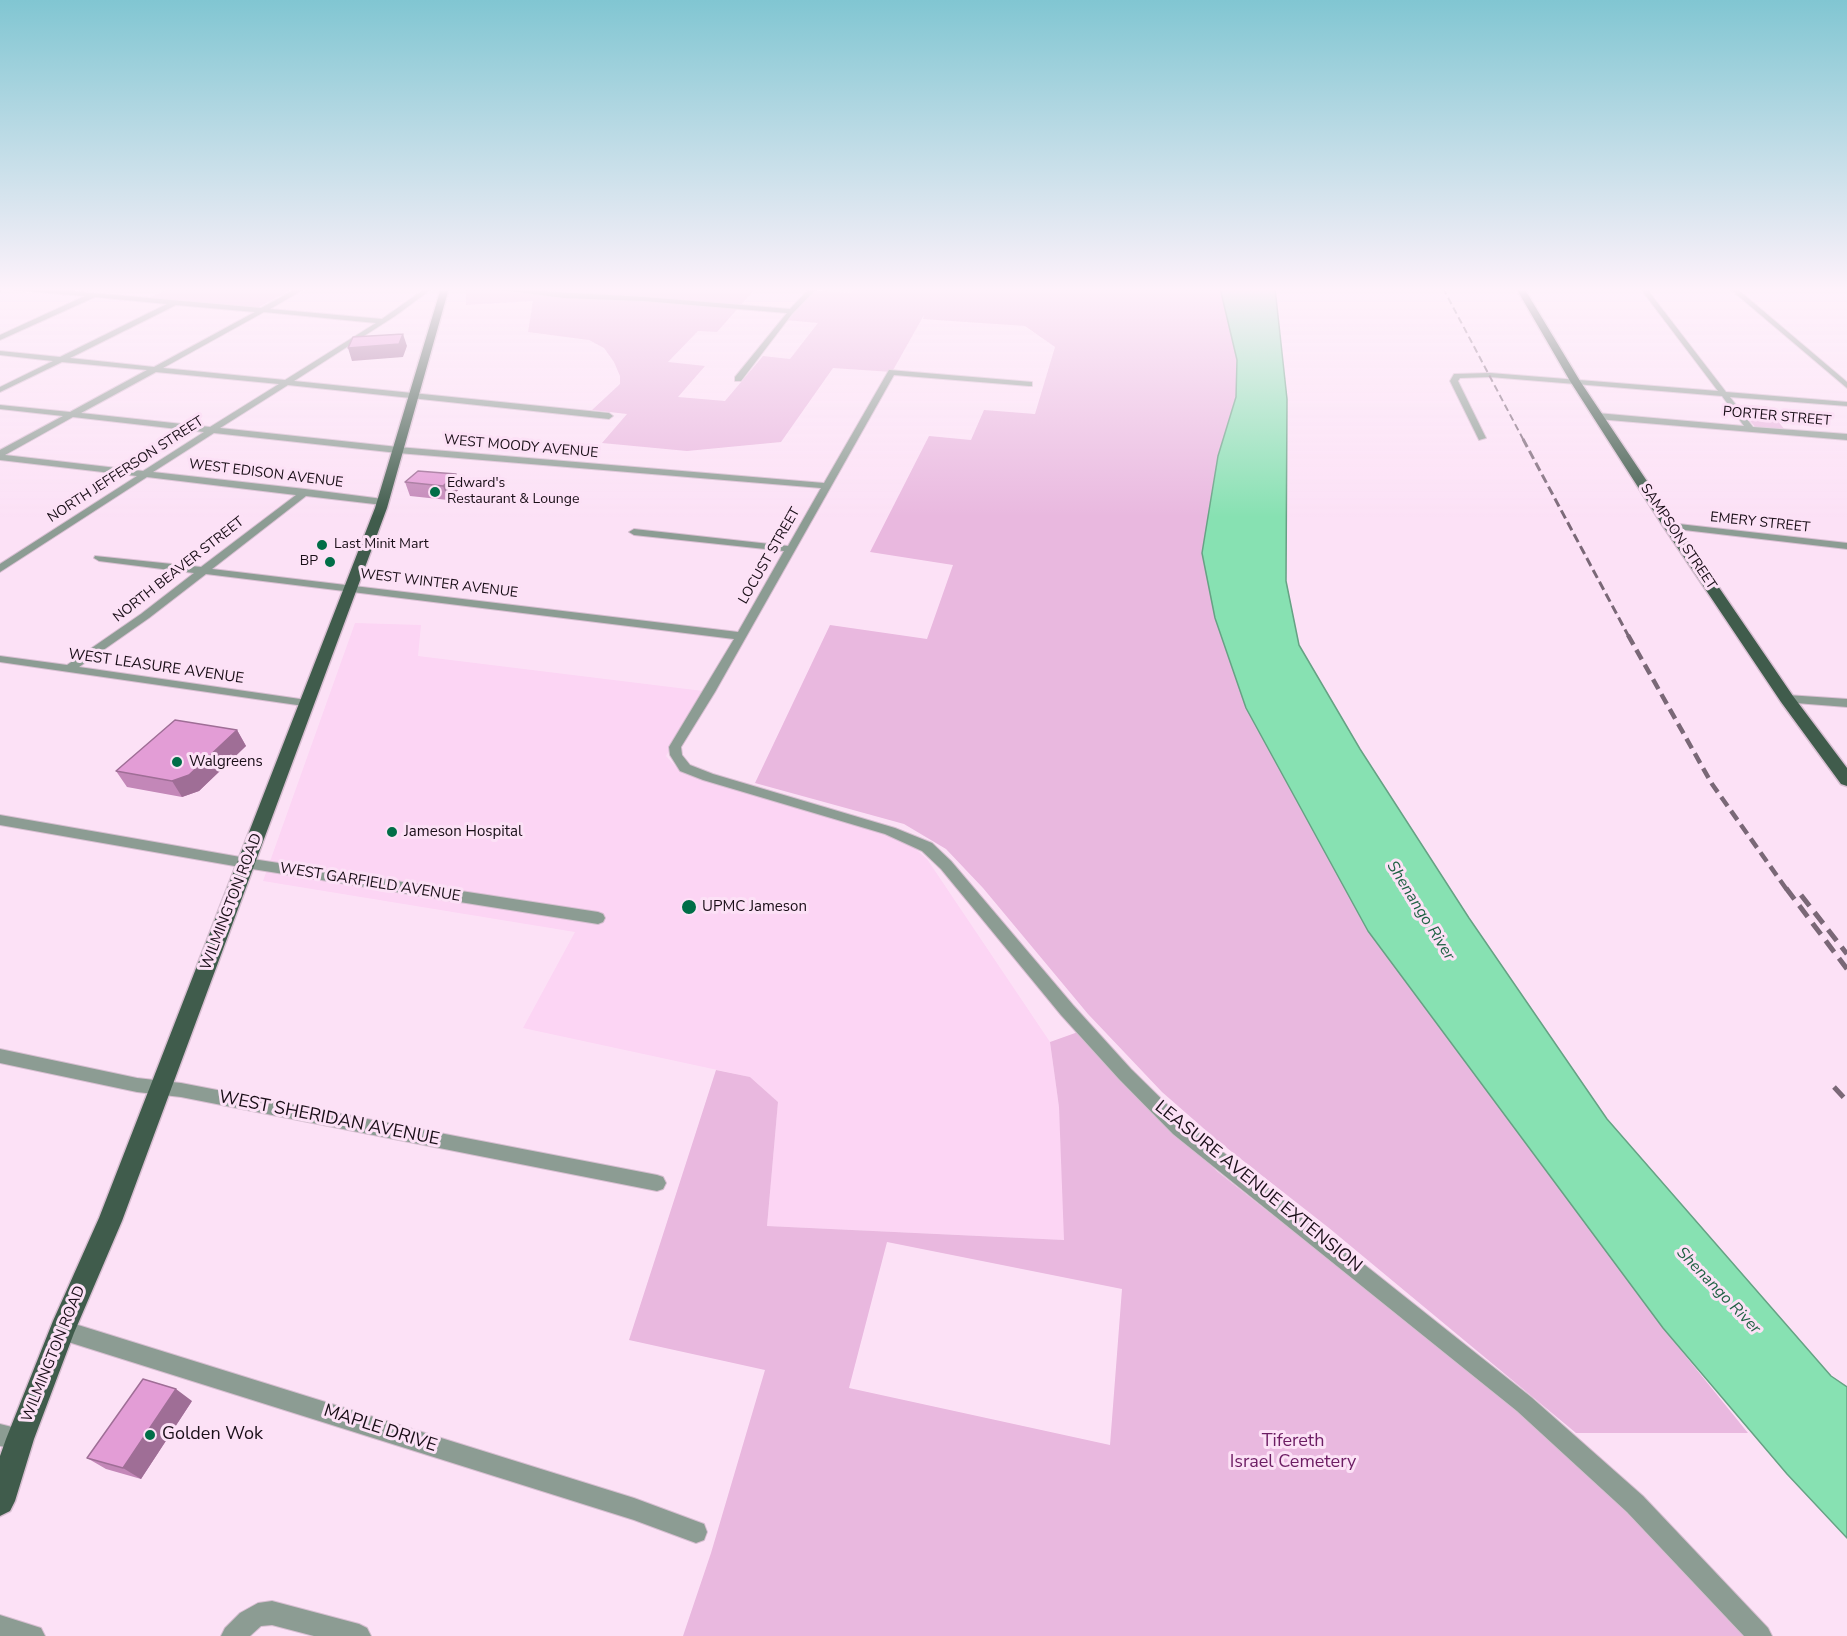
<!DOCTYPE html>
<style>
body{margin:0}
canvas{display:block;background:#fce1f6}
</style>
<canvas width="1847" height="1636"></canvas>
<script>
const context = document.querySelector('canvas').getContext('2d');
context.lineJoin = 'round';
function paint(path, color) {
  context.fillStyle = color;
  context.fill(path, 'evenodd');
}
function toPath(rows) {
  const path = new Path2D();
  for (const r of rows) {
    path.moveTo(r[0], r[1]);
    for (let i = 2; i < r.length; i += 2) path.lineTo(r[i], r[i + 1]);
  }
  return path;
}
function strokePath(path, color, width, dash) {
  context.strokeStyle = color;
  context.lineWidth = width;
  context.lineCap = dash ? 'butt' : 'round';
  context.setLineDash(dash || []);
  context.stroke(path);
}
function label(font, color, halo, rows, align = 'center') {
  context.font = font + ' "Nunito Sans",sans-serif';
  context.lineWidth = 6;
  context.setLineDash([]);
  context.textBaseline = 'middle';
  context.strokeStyle = halo;
  context.fillStyle = color;
  for (const [text, x, y, turn = 0] of rows) {
    context.save();
    context.translate(x, y);
    context.rotate((+turn || 0) * Math.PI / 180);
    context.textAlign = isNaN(turn) ? turn : align;
    if (halo) context.strokeText(text, 0, 0);
    context.fillText(text, 0, 0);
    context.restore();
  }
}
paint(toPath([
 [355,623,421,625,418,656,703,691,666,756,678,769,694,776,887,833,910,844,927,859,1050,1042,1059,1107,1065,1240,767,1226,778,1102,750,1077,523,1028,575,932,263,881]
]), '#fcd5f4');
paint(toPath([
 [170,288,294,288,257,308,149,298],
 [466,288,756,288,717,332,698,331,668,362,705,366,678,397,725,401,763,356,790,359,818,323,786,320,811,290,851,293,855,288,1220,288,1237,360,1236,397,1218,456,1246,708,1368,931,1663,1328,1748,1433,1576,1433,1329,1228,1218,1141,1162,1092,1088,1014,983,888,946,849,904,824,755,783,830,625,927,639,953,565,870,552,929,436,971,440,984,410,1035,414,1055,347,1025,326,923,319,924,315,892,372,833,368,781,442,687,451,602,443,627,414,592,410,620,384,620,376,614,362,604,348,589,340,528,332,533,301,466,305],
 [1737,405,1766,406,1785,430,1755,427],
 [1078,1032,1138,1098,1218,1172,1313,1247,1332,1249,1524,1404,1760,1636,683,1636,711,1553,765,1370,629,1340,716,1070,750,1077,778,1102,767,1226,1064,1240,1059,1107,1050,1042],
 [887,1242,1122,1289,1110,1445,849,1388]
]), '#e9b8df');
const water = toPath([
 [1220,288,1275,288,1287,399,1286,581,1299,645,1360,749,1469,918,1607,1119,1831,1376,1847,1387,1847,1538,1787,1474,1663,1328,1368,931,1246,708,1215,618,1202,553,1218,456,1236,397,1237,360,1220,288]
]);
paint(water, '#87e1b2');
strokePath(water, '#66a284', 1.5);
const minor = toPath([
 [0,288,4,288,0,291,0,288],
 [11,288,36,288,261,308,298,288,306,288,270,309,382,319,426,288,433,288,395,316,294,381,609,413,613,416,609,419,288,385,220,428,398,447,824,483,889,370,1032,382,1032,386,1029,386,894,375,715,692,681,747,682,755,690,765,713,774,895,828,932,843,951,861,1073,1005,1131,1069,1185,1122,1531,1397,1643,1496,1768,1628,1772,1636,1744,1636,1627,1512,1517,1411,1173,1134,1119,1079,1061,1015,941,869,922,851,885,834,703,780,680,771,670,755,669,747,734,639,206,574,149,618,79,667,307,700,311,701,313,704,311,707,0,662,0,656,67,665,141,614,194,573,99,561,94,558,95,556,201,567,296,495,147,477,0,572,0,564,137,476,0,460,0,450,63,416,0,409,0,405,70,412,147,370,62,362,0,392,0,387,53,361,0,355,0,351,60,357,167,304,95,297,0,340,0,335,85,296,14,290,11,288],
 [176,305,255,312,154,367,70,358,176,305],
 [264,312,376,323,285,380,163,368,264,312],
 [156,372,279,384,210,427,81,413,156,372],
 [73,417,204,432,143,471,5,455,73,417],
 [214,433,398,453,821,488,788,546,634,529,629,532,634,535,784,551,738,632,212,569,306,496,383,505,388,502,383,499,305,489,153,472,214,433],
 [486,288,644,297,790,309,810,288,817,288,792,314,741,381,735,381,735,377,787,313,644,301,564,298,486,288],
 [1640,288,1646,288,1726,392,1847,402,1847,406,1730,397,1753,427,1847,434,1847,440,1597,419,1593,416,1597,413,1744,426,1722,396,1490,377,1460,378,1458,381,1486,438,1479,440,1450,381,1454,374,1490,373,1718,391,1640,288],
 [1729,288,1736,288,1847,382,1847,388,1729,288],
 [1670,523,1847,543,1847,549,1667,528,1665,526,1670,523],
 [1787,695,1847,699,1847,707,1783,702,1781,699,1787,695],
 [0,815,246,858,598,912,603,914,605,918,603,922,598,924,246,868,0,825,0,815],
 [0,1049,137,1078,181,1083,657,1175,663,1177,666,1183,663,1189,657,1191,181,1097,137,1092,0,1063,0,1049],
 [62,1320,634,1498,704,1524,707,1532,704,1540,696,1543,634,1520,62,1340,55,1337,52,1330,55,1323,62,1320],
 [0,1424,28,1431,31,1439,28,1447,20,1450,0,1446,0,1424],
 [272,1601,359,1624,367,1628,371,1636,314,1636,272,1625,261,1626,250,1636,221,1636,225,1628,240,1613,258,1603,272,1601],
 [0,1615,41,1628,45,1636,0,1636,0,1615]
]);
const major = toPath([
 [441,288,449,288,387,508,122,1221,74,1333,34,1439,15,1501,10,1511,0,1516,0,1456,6,1439,53,1321,99,1218,375,508,441,288],
 [1516,288,1524,288,1580,381,1677,526,1793,696,1847,768,1847,786,1841,784,1781,702,1663,526,1570,381,1516,288]
]);
strokePath(minor, '#d8bfd2', 2);
strokePath(major, '#d8bfd2', 3);
paint(minor, '#8c9c93');
paint(major, '#405c4c');
strokePath(toPath([
 [1443,288,1524,441]
]), '#7a6877', 2, [7, 4]);
strokePath(toPath([
 [1523,439,1629,637]
]), '#7a6877', 3, [9, 4.5]);
strokePath(toPath([
 [1628,635,1712,784,1787,890]
]), '#7a6877', 4.5, [11, 6]);
strokePath(toPath([
 [1786,888,1847,969],
 [1801,895,1847,954],
 [1834,1087,1847,1101]
]), '#7a6877', 5, [14, 8]);
paint(toPath([
 [456,474,460,488,448,500,410,496,405,482],
 [237,730,246,746,199,791,182,797,127,787,116,771],
 [192,1401,141,1479,106,1469,87,1458]
]), '#c387b8');
paint(toPath([
 [403,334,407,346,403,357,352,361,348,348],
 [456,474,460,488,448,500,443,486],
 [237,730,246,746,199,791,182,797,172,781],
 [176,1389,192,1401,141,1479,123,1468]
]), '#9f6e96');
const building = toPath([
 [403,334,399,344,348,348,353,337,403,334],
 [418,471,456,474,443,486,405,482,418,471],
 [175,720,237,730,189,775,172,781,116,771,175,720],
 [143,1379,176,1389,123,1468,87,1458,143,1379]
]);
paint(building, '#e39dd6');
strokePath(building, '#9f6e96', 1.5);
const sky = context.createLinearGradient(0, 0, 0, 517);
sky.addColorStop(0, '#81c6d2');
sky.addColorStop(0.56, '#fef2fb');
sky.addColorStop(1, '#fef2fb00');
context.fillStyle = sky;
context.fillRect(0, 0, 1847, 517);
for (const [x, y, r, color] of [
 [435,492,6,"#006e47"],
 [322,545,6,"#006e47"],
 [330,562,6,"#006e47"],
 [177,762,6,"#006e47"],
 [392,832,6,"#006e47"],
 [689,907,8,"#006e47"],
 [150,1435,6,"#006e47"]
]) {
  const dot = new Path2D();
  dot.arc(x, y, r, 0, 2 * Math.PI);
  context.fillStyle = color;
  context.fill(dot);
  strokePath(dot, '#fce1f6', 2);
}
label('14px', '#190e17', '#fce1f6', [
 ["PORTER STREET",1777,417,5],
 ["WEST MOODY AVENUE",521,447,5],
 ["NORTH JEFFERSON STREET",126,470,-33],
 ["WEST EDISON AVENUE",266,474,7],
 ["EMERY STREET",1760,523,6],
 ["SAMPSON STREET",1678,537,56],
 ["LOCUST STREET",770,556,-60],
 ["NORTH BEAVER STREET",179,570,-38],
 ["WEST WINTER AVENUE",439,584,7]
]);
label('14px', '#190e17', '#fce1f6', [
 ["Edward's",447,484],
 ["Restaurant & Lounge",447,500],
 ["Last Minit Mart",334,545],
 ["BP",318,562,"right"]
], 'left');
label('15px', '#190e17', '#fce1f6', [
 ["WEST LEASURE AVENUE",156,667,8],
 ["WEST GARFIELD AVENUE",370,883,9],
 ["WILMINGTON ROAD",232,902,-69],
 ["WILMINGTON ROAD",54,1354,-68]
]);
label('15px', '#190e17', '#fce1f6', [
 ["Walgreens",189,762],
 ["Jameson Hospital",404,832],
 ["UPMC Jameson",702,907]
], 'left');
label('italic 16px', '#206244', '#fce1f6', [
 ["Shenango River",1420,911,58],
 ["Shenango River",1718,1291,46]
]);
label('18px', '#190e17', '#fce1f6', [
 ["WEST SHERIDAN AVENUE",329,1119,11],
 ["LEASURE AVENUE EXTENSION",1258,1187,39],
 ["MAPLE DRIVE",380,1429,18]
]);
label('18px', '#190e17', '#fce1f6', [
 ["Golden Wok",162,1435]
], 'left');
label('18px', '#6c1d63', '#fce1f6', [
 ["Tifereth",1293,1442],
 ["Israel Cemetery",1293,1463]
]);
</script>
